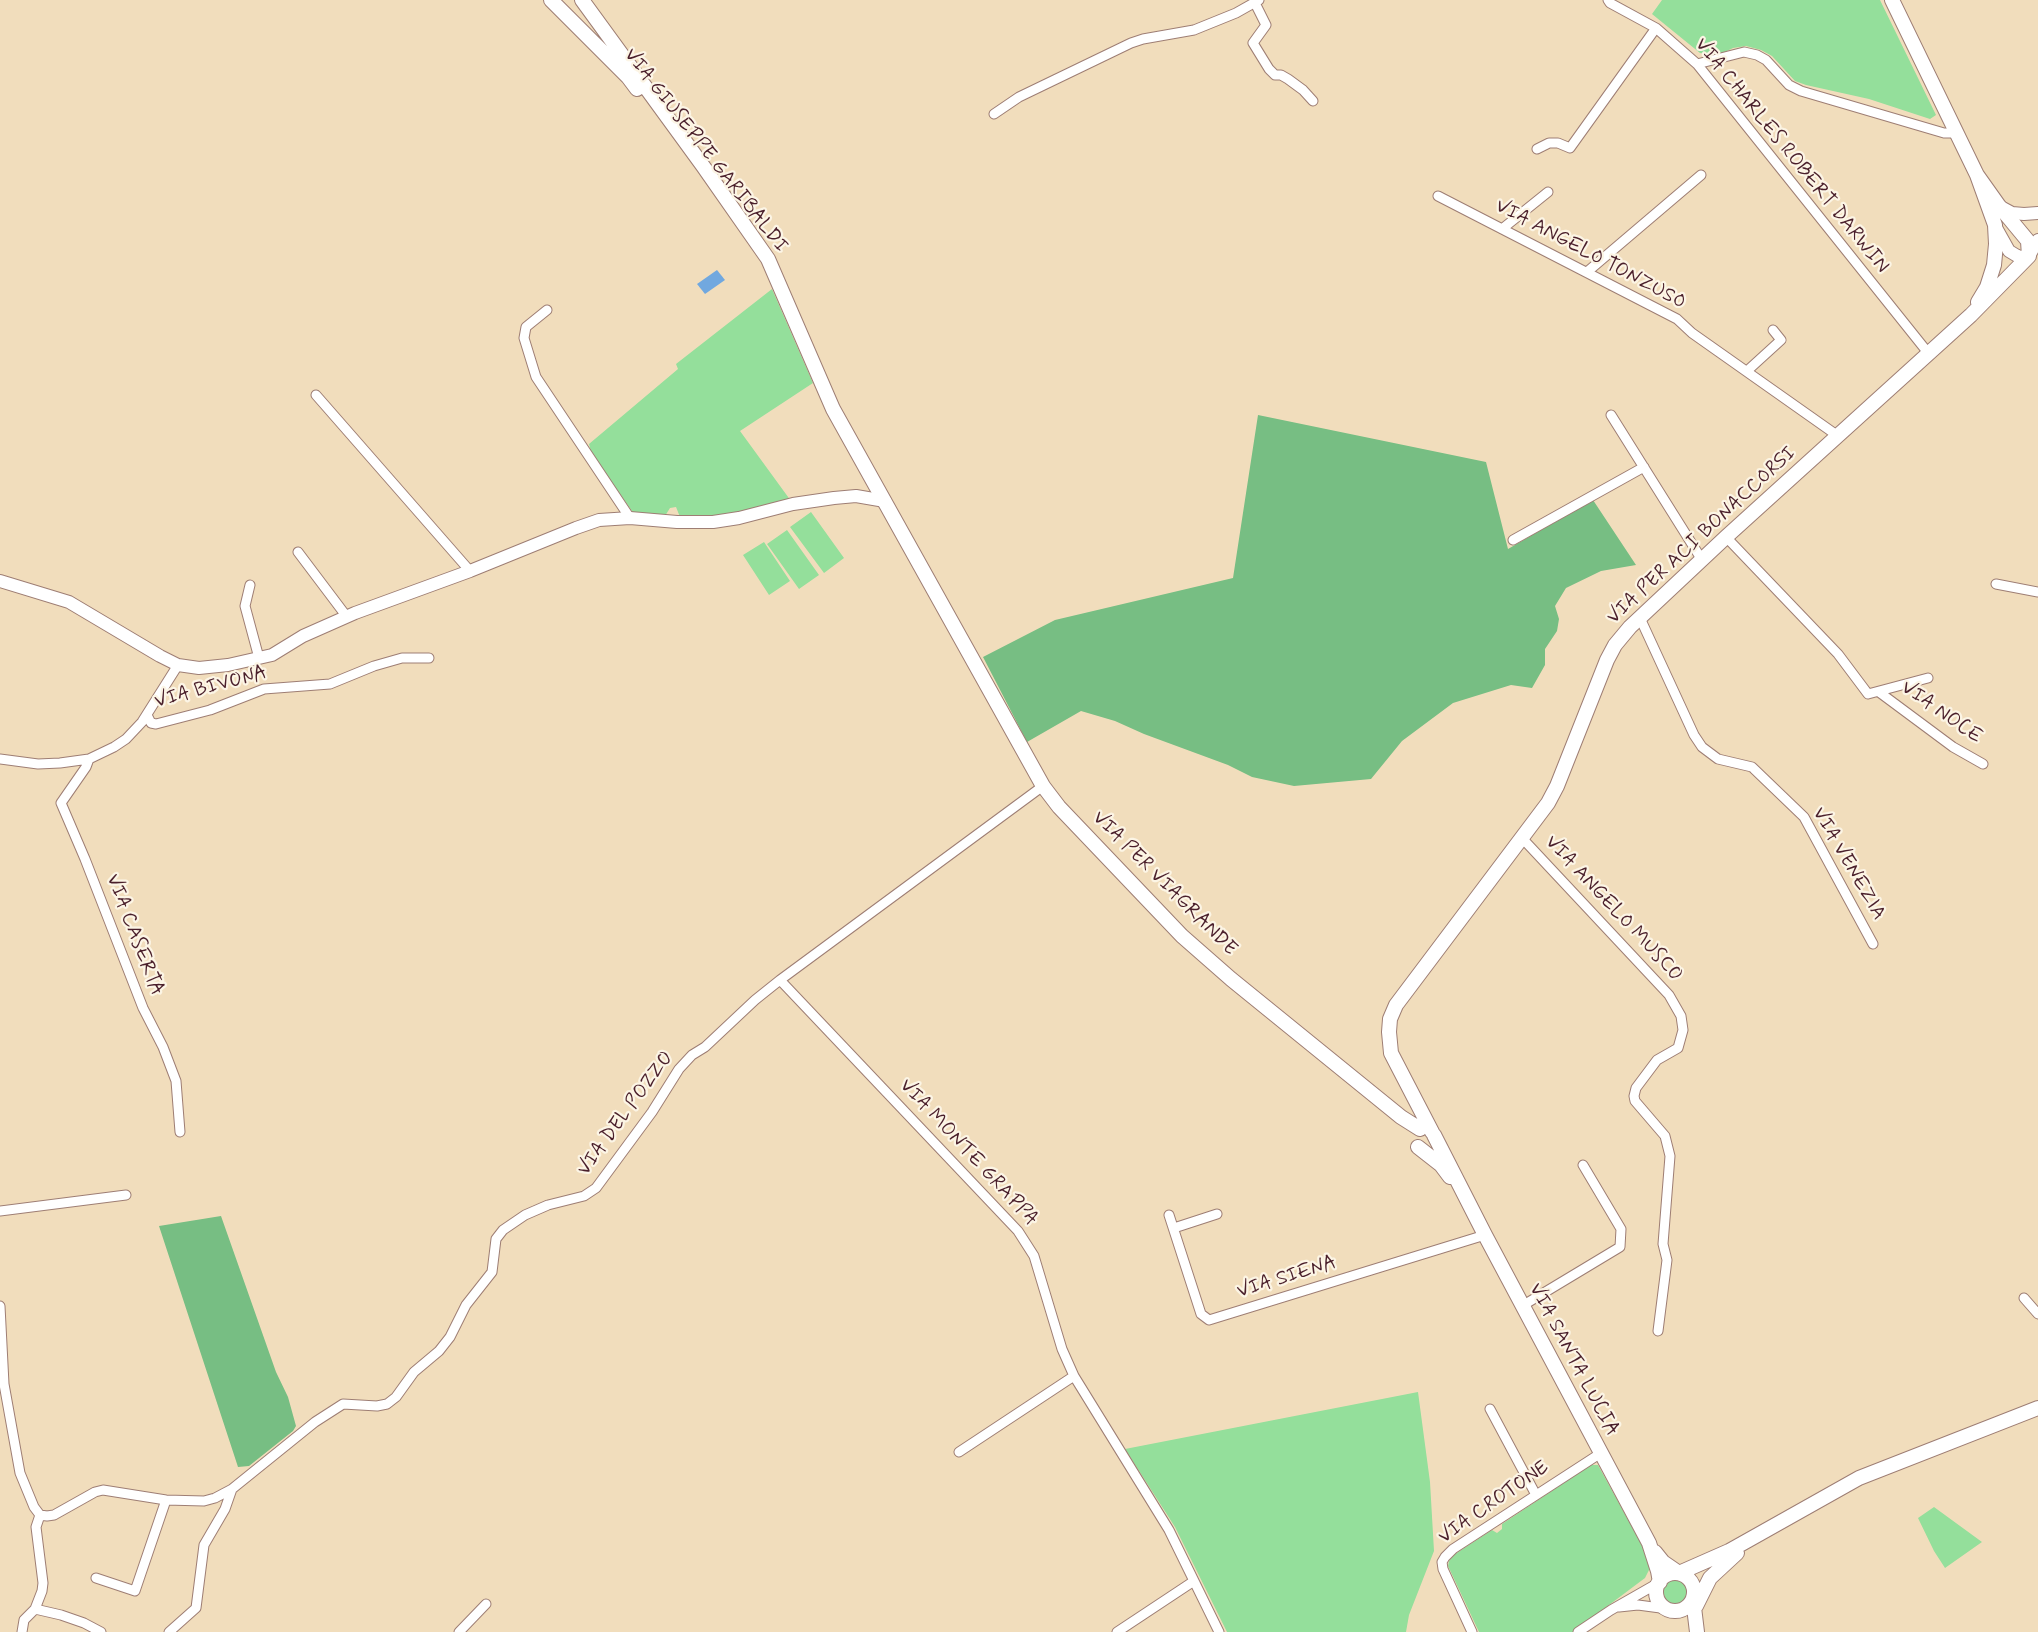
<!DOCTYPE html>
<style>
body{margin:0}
canvas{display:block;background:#f1ddbc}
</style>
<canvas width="2038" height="1632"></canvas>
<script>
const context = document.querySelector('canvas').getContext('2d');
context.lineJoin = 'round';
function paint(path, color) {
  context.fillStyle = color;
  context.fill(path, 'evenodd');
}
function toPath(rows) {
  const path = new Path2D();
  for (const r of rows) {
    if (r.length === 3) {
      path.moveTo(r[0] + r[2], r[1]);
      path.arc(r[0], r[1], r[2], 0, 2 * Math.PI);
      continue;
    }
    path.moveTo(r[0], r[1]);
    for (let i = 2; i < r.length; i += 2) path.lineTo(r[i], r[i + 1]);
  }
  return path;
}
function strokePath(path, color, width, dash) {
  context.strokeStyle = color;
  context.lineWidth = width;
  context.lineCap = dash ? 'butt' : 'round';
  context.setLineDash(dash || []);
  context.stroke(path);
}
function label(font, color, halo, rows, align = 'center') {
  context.font = font + ' Mynerve,sans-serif';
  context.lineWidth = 4.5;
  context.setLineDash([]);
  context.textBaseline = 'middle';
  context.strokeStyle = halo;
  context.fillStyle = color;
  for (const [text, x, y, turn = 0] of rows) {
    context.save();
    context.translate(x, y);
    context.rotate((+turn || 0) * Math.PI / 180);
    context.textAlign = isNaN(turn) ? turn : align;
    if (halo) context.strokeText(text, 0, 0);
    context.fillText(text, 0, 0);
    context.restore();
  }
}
paint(toPath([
 [1662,0,1880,0,1936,115,1930,119,1869,99,1806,85,1795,81,1772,56,1761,50,1746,46,1733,48,1717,56,1700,53,1652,14],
 [772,289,813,383,740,431,791,501,731,516,680,517,676,507,670,508,665,516,634,514,591,452,589,444,678,369,676,364],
 [811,512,844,558,824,573,790,527],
 [787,530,819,575,799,589,767,544],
 [764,542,790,581,769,595,743,555],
 [1418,1392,1430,1482,1434,1551,1409,1615,1406,1632,1227,1632,1175,1527,1125,1449],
 [1591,1465,1598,1465,1649,1558,1649,1570,1645,1578,1573,1632,1479,1632,1448,1566,1449,1561,1452,1556,1492,1530,1497,1533,1502,1529,1502,1524],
 [1934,1507,1982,1542,1945,1568,1934,1551,1918,1518],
 [1676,1592,14]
]), '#94df9b');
paint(toPath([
 [1258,415,1486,462,1508,549,1593,500,1636,565,1601,571,1566,588,1555,606,1559,619,1557,631,1545,649,1545,665,1532,688,1511,685,1453,703,1402,741,1371,779,1294,786,1252,777,1228,765,1144,734,1115,721,1081,711,1027,742,983,657,1055,620,1233,578],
 [221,1216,276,1372,288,1397,296,1426,293,1431,249,1466,238,1467,159,1226]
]), '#77be83');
paint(toPath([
 [717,270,725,280,705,294,697,284]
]), '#71a8df');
const minor = toPath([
 [1608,0,1610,3,1656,28,1697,64,1929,354],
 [1255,3,1266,25,1253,43,1269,69,1275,75,1281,75,1288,79,1303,90,1313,101],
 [1697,64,1744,52,1757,55,1766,60,1789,85,1801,91,1944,133,1956,133],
 [994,114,1019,97,1131,43,1143,39,1194,30,1236,13,1259,0],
 [1537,149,1549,143,1558,143,1570,148,1656,28],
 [1438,196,1677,319,1692,333,1838,436],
 [1502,229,1548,192],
 [1587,272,1701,175],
 [547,310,526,327,524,338,536,377,630,518],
 [1747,371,1781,340,1773,330],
 [316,395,470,571],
 [1611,415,1702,560],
 [1726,537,1838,654,1868,694,1928,678],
 [1513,540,1644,467],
 [298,552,347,617],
 [1996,584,2038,592],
 [250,585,245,606,259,658],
 [1640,618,1694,735,1702,747,1718,759,1752,767,1804,817,1873,944],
 [1879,692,1953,747,1983,764],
 [147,715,151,723,156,724,210,710,264,689,330,684,374,666,402,658,429,658],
 [0,759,38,764,60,763,89,759,114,747,126,739,142,722,178,665],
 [89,759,86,767,61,803,85,859,143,1008,163,1047,176,1081,180,1132],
 [1522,838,1669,995,1681,1016,1683,1030,1678,1048,1657,1060,1636,1088,1634,1096,1635,1101,1665,1136,1670,1156,1663,1244,1667,1260,1658,1331],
 [780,980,1018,1231,1034,1256,1062,1349,1074,1376,1169,1530,1219,1632],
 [0,1211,126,1195],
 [1169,1215,1201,1314,1209,1320,1485,1235],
 [1174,1228,1217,1214],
 [2024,1298,2038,1314],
 [0,1306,4,1384,20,1473,34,1507,40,1515],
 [1522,1306,1620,1247,1621,1229,1583,1165],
 [1490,1409,1536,1495],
 [959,1452,1074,1376],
 [40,1515,47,1516,54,1515,95,1492,103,1490,166,1500,204,1501,215,1498,232,1489,315,1422,343,1404,377,1406,387,1404,396,1397,414,1372,439,1351,450,1337,466,1305,492,1272,496,1239,503,1230,525,1215,548,1205,584,1196,596,1188,652,1112,679,1069,692,1055,705,1047,755,1000,780,980,1043,786],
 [96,1578,135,1591,166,1500],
 [1619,1607,1638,1605,1668,1609],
 [35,1609,61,1615,84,1623,101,1632],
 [22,1632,24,1620,35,1609,42,1591,43,1583,36,1527,40,1515],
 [169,1632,196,1608,204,1545,225,1509,232,1489],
 [459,1632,486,1604],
 [1117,1632,1194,1581],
 [1472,1632,1443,1569,1442,1562,1445,1557,1453,1549,1601,1453],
 [1578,1632,1611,1610,1660,1582]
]);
const tertiary = toPath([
 [1999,206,2012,213,2024,214,2038,213],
 [1995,226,2009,251,2019,257,2029,256,2038,240],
 [0,581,69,602,160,656,178,665,199,668,228,665,272,655,303,636,355,613,470,571,576,528,599,520,630,518,677,522,713,522,739,518,793,504,834,498,856,496,885,501]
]);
const secondary = toPath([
 [551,0,628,77,637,89],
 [582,0,703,166,768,259,833,409,1043,786,1059,807,1182,936,1231,979,1401,1117,1420,1129],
 [1892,0,1977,175,1995,225,1996,244,1994,265,1987,287,1978,302],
 [1432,1132,1391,1053,1389,1032,1390,1019,1396,1005,1548,803,1557,786,1607,660,1615,645,1630,627,1726,537,1971,315,2029,256,2028,241,1999,206,1977,175],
 [1434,1135,1485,1235,1649,1543,1658,1571,1660,1582],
 [1418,1147,1441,1165,1450,1177],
 [1655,1552,1663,1562,1679,1573,1729,1551,1859,1478,2038,1408],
 [1675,1592,19],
 [1693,1599,1697,1632],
 [1696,1606,1710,1578,1737,1553]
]);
strokePath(minor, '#9e7e74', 11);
strokePath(tertiary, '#9e7e74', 14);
strokePath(secondary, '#9e7e74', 16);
strokePath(minor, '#fff', 9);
strokePath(tertiary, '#fff', 12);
strokePath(secondary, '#fff', 14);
label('20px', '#4a1f2b', '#fcf5e5', [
 ["VIA GIUSEPPE GARIBALDI",705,151,52],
 ["VIA CHARLES ROBERT DARWIN",1791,156,51],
 ["VIA ANGELO TONZUSO",1590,255,28],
 ["VIA PER ACI BONACCORSI",1702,536,-43],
 ["VIA BIVONA",211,688,-15],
 ["VIA NOCE",1941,713,35],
 ["VIA VENEZIA",1848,864,60],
 ["VIA PER VIAGRANDE",1164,884,45],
 ["VIA ANGELO MUSCO",1613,909,47],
 ["VIA CASERTA",134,935,69],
 ["VIA DEL POZZO",626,1114,-54],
 ["VIA MONTE GRAPPA",968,1153,47],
 ["VIA SIENA",1287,1278,-17],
 ["VIA SANTA LUCIA",1573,1360,62],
 ["VIA CROTONE",1494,1503,-35]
]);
</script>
